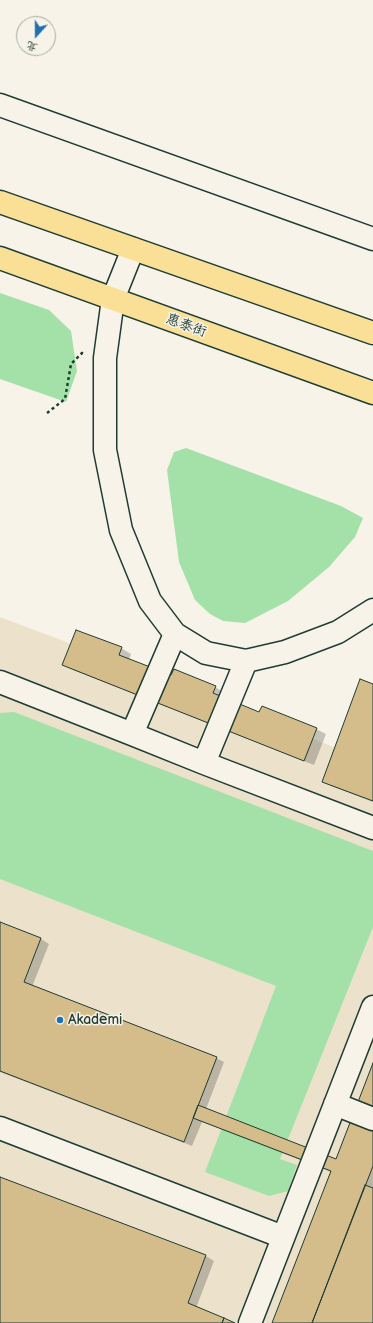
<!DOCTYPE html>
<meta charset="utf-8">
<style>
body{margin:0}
#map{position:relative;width:373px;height:1323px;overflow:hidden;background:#f7f3e8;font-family:"Balsamiq Sans","LXGW WenKai TC",sans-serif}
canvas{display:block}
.north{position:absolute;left:16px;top:16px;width:40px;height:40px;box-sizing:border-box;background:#f7f3e8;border:1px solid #a1aaa0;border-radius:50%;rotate:201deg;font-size:11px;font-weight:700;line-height:16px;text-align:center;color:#1f3d34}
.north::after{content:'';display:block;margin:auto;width:14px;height:18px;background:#1f6fb2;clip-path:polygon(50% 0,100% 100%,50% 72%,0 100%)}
</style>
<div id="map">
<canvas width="373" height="1323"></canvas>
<div class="north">北</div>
</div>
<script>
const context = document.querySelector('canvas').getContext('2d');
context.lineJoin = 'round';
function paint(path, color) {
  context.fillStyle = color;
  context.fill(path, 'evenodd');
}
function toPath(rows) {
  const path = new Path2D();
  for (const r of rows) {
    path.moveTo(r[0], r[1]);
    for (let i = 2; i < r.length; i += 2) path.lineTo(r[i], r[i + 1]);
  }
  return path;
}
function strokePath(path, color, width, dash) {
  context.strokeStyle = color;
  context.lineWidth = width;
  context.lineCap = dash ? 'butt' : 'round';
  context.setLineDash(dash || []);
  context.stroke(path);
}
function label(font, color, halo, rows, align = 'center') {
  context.font = font + ' "Balsamiq Sans","LXGW WenKai TC",sans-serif';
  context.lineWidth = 3;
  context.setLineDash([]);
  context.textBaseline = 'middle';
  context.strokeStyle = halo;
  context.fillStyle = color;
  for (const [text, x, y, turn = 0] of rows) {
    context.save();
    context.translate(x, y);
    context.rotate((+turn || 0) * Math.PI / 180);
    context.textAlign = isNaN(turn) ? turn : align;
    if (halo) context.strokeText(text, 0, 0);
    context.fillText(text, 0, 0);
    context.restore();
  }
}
paint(toPath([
 [0,617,193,690,373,763,373,1323,0,1323]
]), '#ece2cc');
paint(toPath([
 [0,293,49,310,71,331,77,371,66,402,0,379],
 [186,448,341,506,363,518,355,537,329,567,288,601,245,623,223,621,210,614,195,600,179,562,167,470,174,452],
 [14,712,373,851,373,927,280,1159,297,1165,288,1191,269,1196,205,1172,276,986,0,879,0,713]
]), '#a3e1a9');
paint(toPath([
 [121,648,131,654,129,660,172,677,215,687,225,693,223,698,260,713,316,729,326,734,314,765,73,670,63,664],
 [373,685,373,802,331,786,323,782],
 [0,924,41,939,49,944,32,987,216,1058,224,1062,206,1109,337,1160,373,1066,373,1323,273,1323,331,1172,202,1122,192,1146,0,1072],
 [0,1178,206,1256,214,1261,196,1308,234,1323,0,1323]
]), '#0003');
const building = toPath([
 [76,630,122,647,119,655,171,675,174,669,216,686,213,693,259,712,262,706,317,728,304,761,62,665,76,630],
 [360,679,373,684,373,801,322,782,360,679],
 [0,922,41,938,24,982,217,1057,184,1142,0,1071,0,922],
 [373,1063,373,1166,312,1323,272,1323,331,1171,193,1118,198,1105,336,1159,373,1063],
 [0,1177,206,1255,188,1303,224,1318,222,1323,0,1323,0,1177],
 [365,1185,373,1188,373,1323,312,1323,365,1185],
 [224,1318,235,1323,222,1323,224,1318]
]);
paint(building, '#d4bc8b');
strokePath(building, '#1f3d34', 1);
const minor = toPath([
 [0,105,373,239],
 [133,249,113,299,105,358,105,450,121,530,150,601,175,634,206,653,246,661,285,652,338,632,373,610],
 [0,682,132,734,204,763,373,828],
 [132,734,175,634],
 [204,763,246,661],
 [335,1104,373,1119],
 [0,1128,283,1237],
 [250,1323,373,1007]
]);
const major = toPath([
 [0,202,373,333],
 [0,258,373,393]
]);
strokePath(minor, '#1f3d34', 25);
strokePath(major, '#1f3d34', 25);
strokePath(toPath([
 [47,413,65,399,71,364,82,353,86,354]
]), '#1f3d34', 2.5, [3, 3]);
strokePath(minor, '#f7f3e8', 22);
strokePath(major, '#fadf96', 22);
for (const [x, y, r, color] of [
 [60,1020,4,"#1f6fb2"]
]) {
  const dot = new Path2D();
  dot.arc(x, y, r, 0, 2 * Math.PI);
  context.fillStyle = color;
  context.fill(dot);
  strokePath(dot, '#f7f3e8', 1.5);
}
label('14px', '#1f3d34', '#f7f3e8', [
 ["惠泰街",186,326,20]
]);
label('14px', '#1f3d34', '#f7f3e8', [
 ["Akademi",68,1020]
], 'left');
</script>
